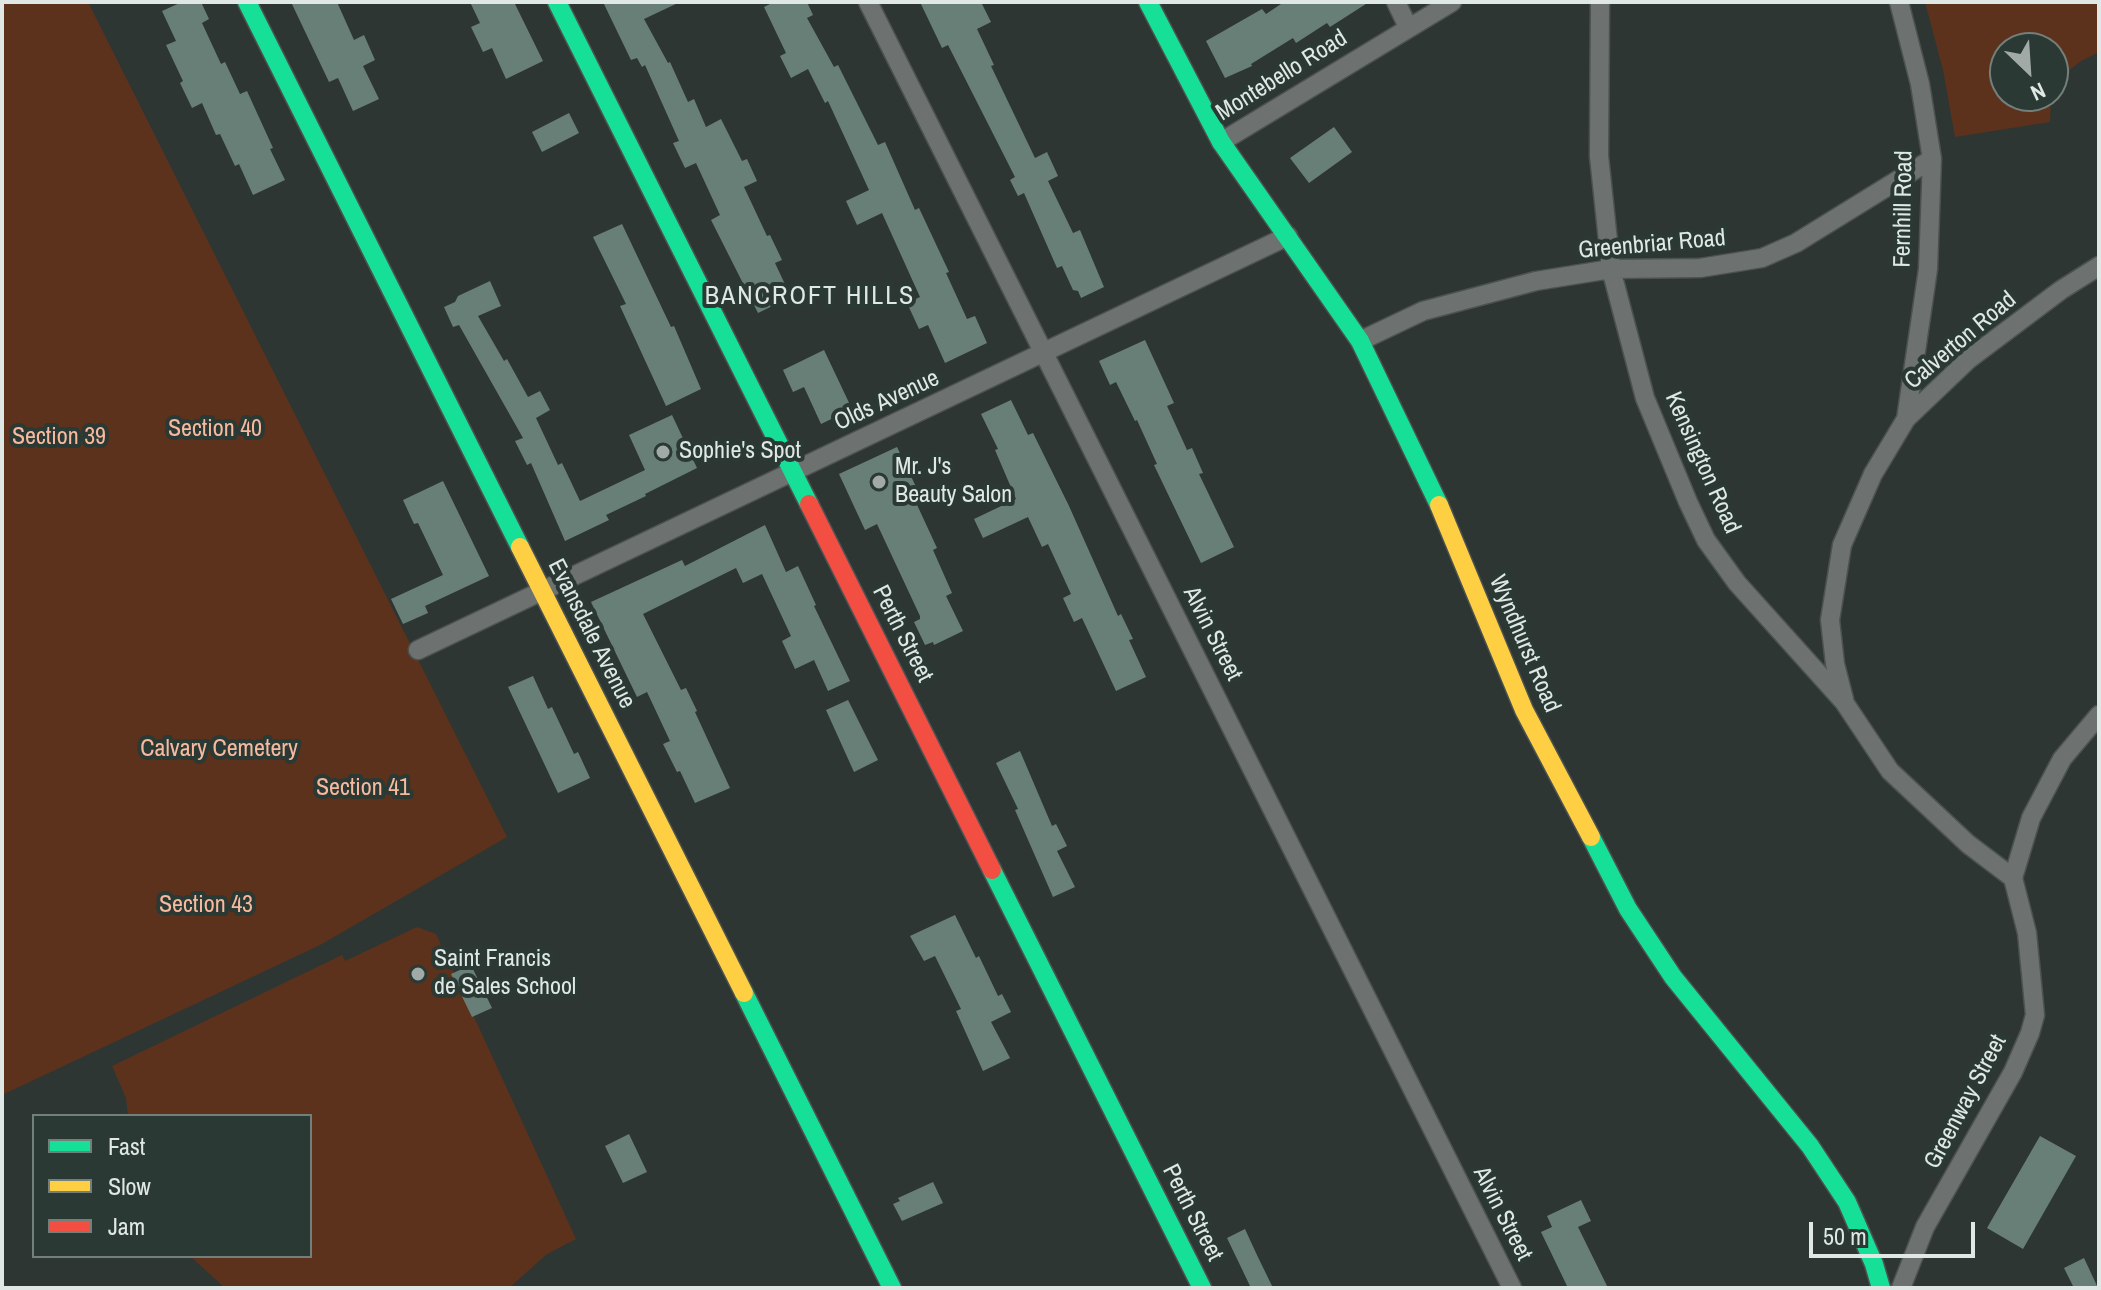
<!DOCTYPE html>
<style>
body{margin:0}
#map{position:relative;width:2101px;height:1290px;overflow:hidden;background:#2e3633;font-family:"Archivo Narrow",sans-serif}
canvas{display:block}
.frame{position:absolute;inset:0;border:4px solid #dfe8e4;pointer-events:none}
.legend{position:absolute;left:32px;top:1114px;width:280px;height:144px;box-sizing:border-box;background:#2b3934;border:2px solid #737f7a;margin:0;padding:10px 14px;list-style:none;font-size:24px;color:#dfe8e4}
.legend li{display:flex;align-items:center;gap:16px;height:40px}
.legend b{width:40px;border:2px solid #737f7a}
.north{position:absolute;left:1989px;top:32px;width:80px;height:80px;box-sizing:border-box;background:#2b3934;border:2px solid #737f7a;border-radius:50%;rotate:155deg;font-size:22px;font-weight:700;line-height:32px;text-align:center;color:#dfe8e4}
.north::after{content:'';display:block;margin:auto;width:28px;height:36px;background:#a1aaa6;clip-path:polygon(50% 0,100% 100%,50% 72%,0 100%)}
.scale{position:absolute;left:1809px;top:1222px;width:166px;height:36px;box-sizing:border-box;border:4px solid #dfe8e4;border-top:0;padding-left:10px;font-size:24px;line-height:28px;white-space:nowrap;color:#dfe8e4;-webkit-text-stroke:6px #2b3934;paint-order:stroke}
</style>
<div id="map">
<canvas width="2101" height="1290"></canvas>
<div class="frame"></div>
<ul class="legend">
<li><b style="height:10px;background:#16e098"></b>Fast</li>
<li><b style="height:10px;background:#ffcf43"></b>Slow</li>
<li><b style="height:10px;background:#f24e42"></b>Jam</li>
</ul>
<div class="north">N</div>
<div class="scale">50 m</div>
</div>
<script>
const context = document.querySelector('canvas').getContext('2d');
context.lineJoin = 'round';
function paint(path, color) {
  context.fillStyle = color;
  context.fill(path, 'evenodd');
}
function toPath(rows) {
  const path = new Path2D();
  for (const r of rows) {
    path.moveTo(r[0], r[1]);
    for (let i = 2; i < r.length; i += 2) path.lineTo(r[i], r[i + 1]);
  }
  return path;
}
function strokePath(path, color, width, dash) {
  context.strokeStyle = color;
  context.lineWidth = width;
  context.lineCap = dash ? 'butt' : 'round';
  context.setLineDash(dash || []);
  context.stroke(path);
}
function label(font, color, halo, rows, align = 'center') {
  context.font = font + ' "Archivo Narrow",sans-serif';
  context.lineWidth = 8;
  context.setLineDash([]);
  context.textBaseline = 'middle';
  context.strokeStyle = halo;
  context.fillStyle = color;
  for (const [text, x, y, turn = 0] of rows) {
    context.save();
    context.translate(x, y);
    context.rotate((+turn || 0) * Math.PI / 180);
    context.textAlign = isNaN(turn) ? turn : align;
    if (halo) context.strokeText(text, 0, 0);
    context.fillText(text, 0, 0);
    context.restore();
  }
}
paint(toPath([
 [2,2,88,2,507,837,320,945,2,1095],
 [1925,2,2099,2,2099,52,2081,61,2053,83,2053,48,2005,48,2005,96,2051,96,2050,122,1955,137,1943,70],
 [417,927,436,934,576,1239,547,1254,509,1288,225,1288,190,1256,310,1256,310,1116,128,1116,126,1098,112,1066,342,955,345,961]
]), '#5c321d');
paint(toPath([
 [182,2,201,2,209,19,202,23,221,64,225,62,240,94,247,91,273,148,270,149,285,180,253,195,239,164,235,166,220,134,216,135,202,103,192,108,180,83,183,81,166,45,176,41,162,11],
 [291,2,337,2,354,40,364,35,375,60,363,66,379,99,353,111,338,78,329,82],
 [470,2,514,2,543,61,506,79,492,48,483,52,471,27,480,23],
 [603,2,680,2,644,19,668,63,670,62,688,102,694,99,706,127,721,119,742,161,747,159,757,181,744,187,767,236,770,235,782,260,775,263,791,297,758,313,711,220,720,215,696,163,685,168,673,143,679,141,645,65,642,67,637,58,631,60],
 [774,2,807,2,813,15,807,18,834,67,838,65,878,145,885,142,915,210,919,208,949,272,946,273,967,319,975,316,987,343,945,363,928,325,919,329,907,303,920,297,882,213,857,225,846,201,869,190,828,101,825,103,808,69,791,78,780,56,786,53,764,7],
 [920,2,981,2,991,22,977,29,994,65,991,66,1035,158,1047,152,1058,176,1048,181,1073,233,1080,230,1104,287,1081,298,1078,291,1073,290,1062,266,1057,268,1024,193,1018,196,1010,180,1015,177,948,45,942,48],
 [1284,2,1369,2,1330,27,1327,23,1296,43,1293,38,1251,64,1252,66,1225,78,1206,41,1262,9,1266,14],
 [569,113,579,133,542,152,532,132],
 [1334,127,1352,152,1309,183,1290,158],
 [622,224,671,327,674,326,701,389,666,406,620,306,626,304,593,237],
 [490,281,501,306,478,316,504,361,507,359,528,397,540,391,550,410,536,418,558,465,562,463,580,501,645,470,629,435,672,415,697,468,645,494,646,496,606,515,609,520,565,541,531,463,527,465,515,441,523,438,459,325,453,327,444,307,455,302,458,296],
 [1145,340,1174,403,1167,406,1187,450,1192,448,1203,473,1199,474,1234,547,1201,563,1154,465,1157,464,1137,420,1135,421,1116,382,1110,385,1099,361],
 [824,350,852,409,821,424,804,387,793,392,783,370],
 [1011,400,1028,435,1033,433,1069,506,1118,616,1121,614,1133,639,1129,640,1146,677,1116,691,1082,618,1074,622,1063,598,1071,594,1048,544,1042,547,1028,517,983,538,974,519,1016,499,995,450,998,449,981,414],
 [897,447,918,491,912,494,937,548,933,550,952,593,946,596,963,631,934,645,933,642,925,645,914,622,920,619,920,616,877,524,865,530,839,474],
 [443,481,489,576,425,606,428,613,403,624,391,599,443,575,418,523,414,524,403,500],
 [765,525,786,572,798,566,816,605,814,606,850,681,828,691,814,660,795,669,782,641,791,636,762,574,743,583,736,568,643,614,681,690,686,688,697,711,695,712,730,788,695,803,680,771,677,772,663,744,670,741,647,692,637,697,591,602,682,560,685,566],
 [533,676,548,709,552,707,574,754,578,752,590,778,558,793,508,687],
 [848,700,878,760,854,772,826,710],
 [1020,751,1052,826,1056,824,1067,846,1057,851,1075,887,1053,897,1015,810,1018,809,996,763],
 [955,915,976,958,979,956,998,996,1002,994,1011,1012,991,1022,1010,1058,983,1071,956,1011,961,1009,935,956,924,961,910,936],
 [471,965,492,1008,472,1017,451,974],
 [629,1134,647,1172,623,1183,605,1146],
 [2040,1136,2076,1156,2023,1249,1987,1228],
 [933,1182,943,1203,902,1221,893,1204,900,1201,898,1198],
 [1581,1200,1591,1221,1578,1227,1608,1288,1568,1288,1541,1232,1552,1227,1547,1216],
 [1245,1229,1256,1253,1273,1288,1251,1288,1227,1238],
 [2084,1258,2098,1288,2074,1288,2064,1268]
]), '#687f77');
const street = toPath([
 [868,2,1512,1288],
 [1396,2,1408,27],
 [1600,2,1599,156,1611,269,1645,398,1688,502,1706,540,1737,583,1844,702,1890,771,1968,844,2013,878],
 [1899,2,1920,84,1932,159,1928,269,1906,419],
 [1221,142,1452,2],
 [1360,341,1423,311,1536,281,1611,269,1700,268,1762,258,1796,243,1932,159],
 [418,650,1288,236],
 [1844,699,1835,664,1830,620,1842,545,1873,474,1906,419,1969,359,2061,290,2099,266],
 [1901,1288,1925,1227,2013,1072,2030,1033,2035,1015,2027,933,2013,878,2031,818,2062,759,2099,715]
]);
const fast = toPath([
 [247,2,520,547],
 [557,2,809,504],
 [1148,2,1221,142,1360,341,1439,505],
 [1591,837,1628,909,1673,977,1810,1146,1847,1202,1874,1264,1881,1288],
 [992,870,1202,1288],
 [744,993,892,1288]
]);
const slow = toPath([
 [1439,505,1524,710,1591,837],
 [520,547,744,993]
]);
const jam = toPath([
 [809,504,992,870]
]);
strokePath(street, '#4c5250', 21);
strokePath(fast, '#4c5250', 21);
strokePath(slow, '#4c5250', 21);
strokePath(jam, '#4c5250', 21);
strokePath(street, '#6d7270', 18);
strokePath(fast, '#16e098', 18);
strokePath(slow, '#ffcf43', 18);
strokePath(jam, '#f24e42', 18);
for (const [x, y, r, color] of [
 [663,452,8,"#a1aaa6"],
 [879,482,8,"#a1aaa6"],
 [418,974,8,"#a1aaa6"]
]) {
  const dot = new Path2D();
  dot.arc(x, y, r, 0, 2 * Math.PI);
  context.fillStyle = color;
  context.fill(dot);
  strokePath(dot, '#2b3934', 3);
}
label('24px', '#dfe8e4', '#2b3934', [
 ["Montebello Road",1282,76,-32],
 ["Fernhill Road",1904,209,-89],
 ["Greenbriar Road",1652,245,-5],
 ["Calverton Road",1961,341,-40],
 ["Olds Avenue",887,401,-25],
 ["Kensington Road",1702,463,66],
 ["Evansdale Avenue",591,634,63],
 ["Perth Street",902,634,63],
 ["Alvin Street",1212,634,63],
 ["Wyndhurst Road",1524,644,67],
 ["Greenway Street",1966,1102,-62],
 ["Perth Street",1192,1213,63],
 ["Alvin Street",1502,1214,63]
]);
label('24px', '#f8ba9f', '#2b3934', [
 ["Section 40",215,430],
 ["Section 39",59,438],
 ["Calvary Cemetery",219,750],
 ["Section 41",363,789],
 ["Section 43",206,906]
]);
label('24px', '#dfe8e4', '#2b3934', [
 ["Sophie's Spot",679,452],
 ["Mr. J's",895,468],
 ["Beauty Salon",895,496],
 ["Saint Francis",434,960],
 ["de Sales School",434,988]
], 'left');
context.letterSpacing = '2px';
label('26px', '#dfe8e4', '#2b3934', [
 ["BANCROFT HILLS",810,297]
]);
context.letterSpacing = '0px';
</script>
